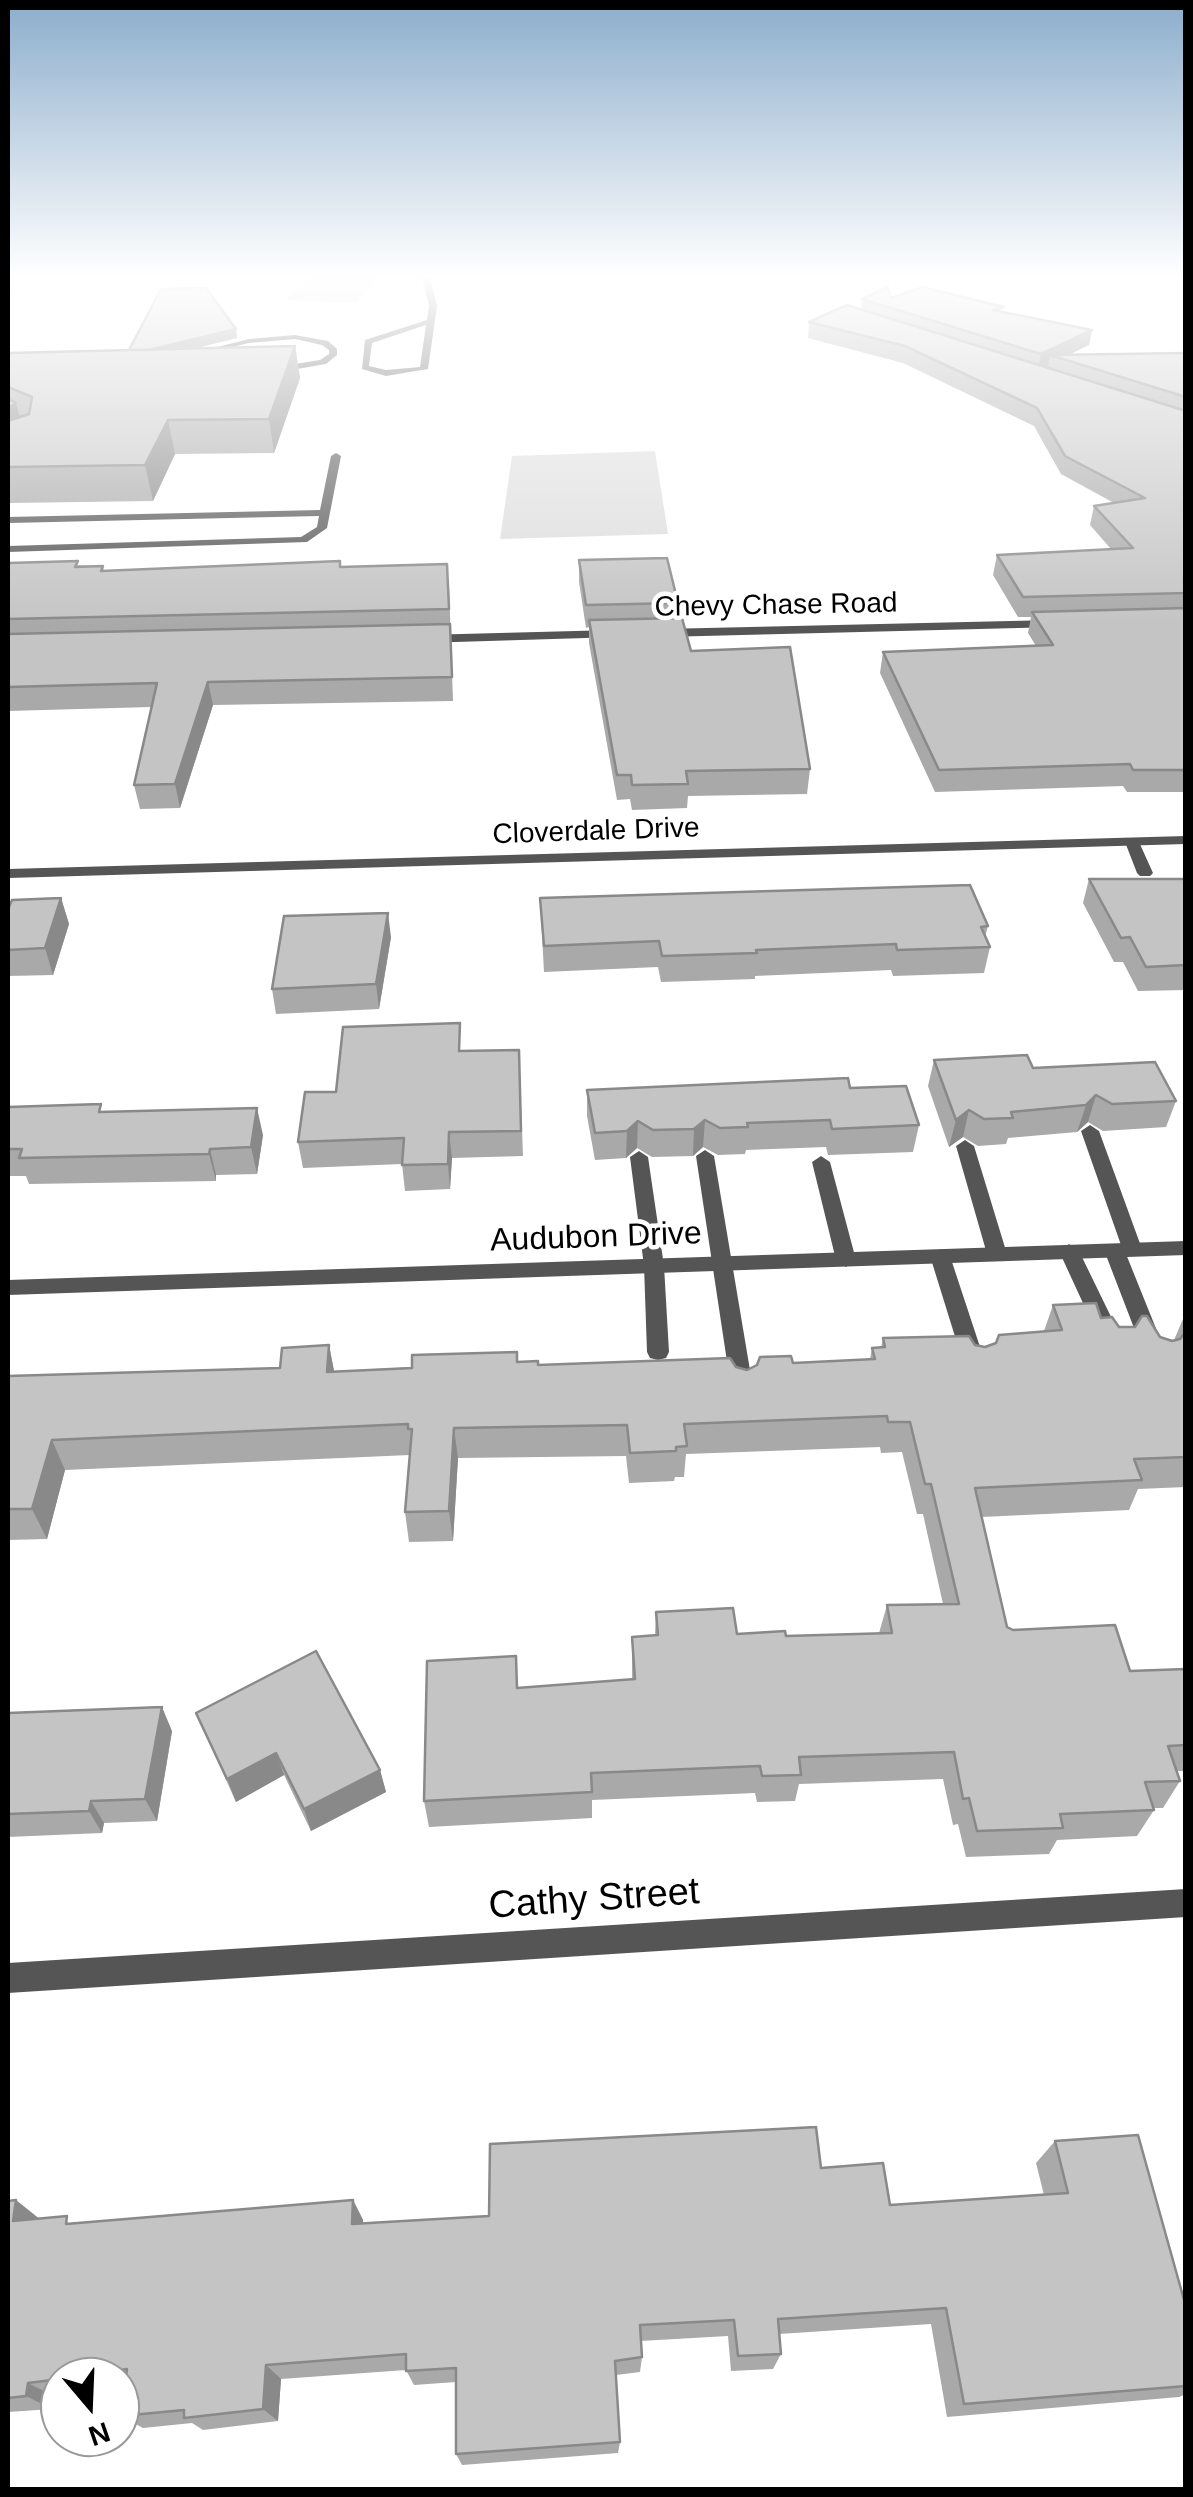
<!DOCTYPE html>
<style>
body{margin:0}
#map{position:relative;width:1193px;height:2497px;overflow:hidden;background:#fff;font-family:Helvetica,sans-serif}
canvas{display:block}
.frame{position:absolute;inset:0;border:10px solid #000;pointer-events:none}
.north{position:absolute;left:40px;top:2357px;width:100px;height:100px;box-sizing:border-box;background:#fff;border:2px solid #999;border-radius:50%;rotate:161deg;font-size:28px;font-weight:700;line-height:40px;text-align:center;color:#000}
.north::after{content:'';display:block;margin:auto;width:35px;height:45px;background:#000;clip-path:polygon(50% 0,100% 100%,50% 72%,0 100%)}
</style>
<div id="map">
<canvas width="1193" height="2497"></canvas>
<div class="frame"></div>
<div class="north">N</div>
</div>
<script>
const context = document.querySelector('canvas').getContext('2d');
context.lineJoin = 'round';
function paint(path, color) {
  context.fillStyle = color;
  context.fill(path, 'evenodd');
}
function toPath(rows) {
  const path = new Path2D();
  for (const r of rows) {
    path.moveTo(r[0], r[1]);
    for (let i = 2; i < r.length; i += 2) path.lineTo(r[i], r[i + 1]);
  }
  return path;
}
function strokePath(path, color, width, dash) {
  context.strokeStyle = color;
  context.lineWidth = width;
  context.lineCap = dash ? 'butt' : 'round';
  context.setLineDash(dash || []);
  context.stroke(path);
}
function label(font, color, halo, rows, align = 'center') {
  context.font = font + ' Helvetica,sans-serif';
  context.lineWidth = 9;
  context.setLineDash([]);
  context.textBaseline = 'middle';
  context.strokeStyle = halo;
  context.fillStyle = color;
  for (const [text, x, y, turn = 0] of rows) {
    context.save();
    context.translate(x, y);
    context.rotate((+turn || 0) * Math.PI / 180);
    context.textAlign = isNaN(turn) ? turn : align;
    if (halo) context.strokeText(text, 0, 0);
    context.fillText(text, 0, 0);
    context.restore();
  }
}
paint(toPath([
 [309,277,378,277,356,303,286,300],
 [655,451,668,534,500,539,512,456]
]), '#dcdcdc');
paint(toPath([
 [422,277,430,277,437,306,428,369,386,376,362,369,365,340,427,320,429,306,422,277],
 [426,325,420,367,386,370,369,366,372,343,426,325],
 [295,335,328,341,337,349,337,355,326,364,274,373,271,368,320,360,329,354,329,350,322,345,295,339,249,343,194,356,190,354,249,339,295,335],
 [336,453,341,456,327,528,307,542,8,552,8,546,301,537,317,527,319,516,8,523,8,517,320,510,331,456,336,453],
 [1132,838,1139,842,1153,873,1150,876,1140,876,1137,873,1125,842,1132,838],
 [1090,1125,1099,1131,1142,1249,1139,1254,1126,1254,1161,1341,1157,1347,1150,1349,1143,1347,1139,1341,1104,1250,1107,1245,1121,1245,1081,1131,1090,1125],
 [965,1140,974,1146,1007,1254,997,1261,987,1254,956,1146,965,1140],
 [705,1150,714,1156,753,1388,750,1394,742,1397,734,1394,731,1388,696,1156,705,1150],
 [639,1151,648,1157,664,1266,669,1352,666,1358,658,1360,650,1358,647,1352,644,1266,630,1157,639,1151],
 [821,1156,830,1162,856,1260,846,1267,836,1260,812,1162,821,1156],
 [1069,1244,1079,1251,1116,1327,1112,1333,1105,1335,1098,1333,1094,1327,1059,1251,1069,1244],
 [940,1249,950,1256,984,1359,981,1365,973,1367,965,1365,962,1359,930,1256,940,1249]
]), '#555');
paint(toPath([
 [1054,620,1060,624,1058,627,663,637,657,633,663,629,1054,620],
 [614,630,620,634,618,637,423,643,417,639,423,635,614,630],
 [1186,836,1186,844,8,878,8,869,1186,836],
 [1186,1241,1186,1255,8,1295,8,1280,1186,1241],
 [1186,1889,1186,1917,8,1993,8,1963,1186,1889]
]), '#555');
paint(toPath([
 [891,298,1003,312,1092,330,1089,345,1068,355,1186,353,1186,792,1127,792,1123,786,935,792,880,673,883,652,1036,646,1028,633,1031,617,1018,617,993,575,997,555,1111,549,1090,525,1094,506,1114,503,1061,474,1034,426,903,363,808,338,809,322,861,309,862,299],
 [236,329,237,338,195,348,295,346,300,378,274,453,175,454,153,501,8,503,8,353,129,350],
 [579,560,678,603,678,618,691,651,810,769,807,794,688,796,687,808,632,810,630,799,617,800,589,643,589,627,586,628,579,582],
 [340,561,341,567,449,585,453,701,213,705,180,808,140,809,134,785,151,707,8,711,8,563,103,566,104,571],
 [1089,879,1186,879,1186,990,1138,991,1123,962,1114,962,1083,903],
 [61,898,69,924,53,975,8,976,8,907],
 [540,898,988,926,985,937,990,947,984,973,893,976,891,970,755,976,755,979,661,982,658,967,544,972],
 [391,937,379,1009,276,1014,272,989],
 [519,1050,523,1156,452,1158,450,1189,405,1191,402,1164,303,1168,298,1142,336,1092,462,1051],
 [934,1060,1033,1068,1176,1101,1166,1127,1103,1131,1088,1122,1077,1132,1008,1138,1006,1144,978,1146,963,1137,949,1147,928,1086],
 [850,1088,919,1125,913,1152,828,1155,826,1147,746,1150,745,1154,718,1155,703,1147,693,1156,652,1157,637,1148,626,1158,595,1160,587,1116,587,1090],
 [8,1107,104,1112,263,1135,257,1174,216,1175,216,1181,29,1184,26,1176,8,1176],
 [1053,1305,1101,1318,1119,1327,1174,1340,1183,1319,1186,1319,1186,1487,1138,1489,1129,1510,982,1517,1007,1627,1130,1671,1186,1669,1186,1771,1176,1771,1180,1781,1163,1808,1153,1808,1154,1810,1137,1836,1057,1840,1049,1854,966,1857,958,1824,953,1825,943,1779,799,1784,795,1801,757,1802,755,1793,592,1800,592,1818,429,1827,424,1801,519,1688,632,1680,632,1637,655,1635,656,1612,737,1634,786,1636,879,1633,887,1605,943,1604,923,1514,917,1514,902,1452,881,1453,880,1447,686,1454,684,1477,675,1477,674,1481,629,1483,626,1456,458,1458,453,1541,409,1542,405,1512,410,1455,65,1470,47,1539,8,1540,8,1376,280,1368,329,1345,334,1371,518,1362,538,1365,736,1367,747,1370,793,1363,870,1359,872,1348,881,1348,883,1338,985,1347,1044,1331],
 [8,1713,172,1731,157,1821,104,1823,102,1833,8,1837],
 [196,1713,380,1770,386,1792,311,1831,284,1775,236,1802],
 [1055,2141,1186,2307,1186,2394,1179,2397,947,2417,931,2324,779,2334,781,2354,773,2369,731,2371,728,2336,640,2341,642,2357,640,2372,616,2375,620,2442,618,2453,462,2465,456,2454,456,2382,414,2385,406,2370,281,2379,278,2421,203,2430,192,2423,143,2428,121,2416,125,2387,120,2387,120,2377,60,2377,60,2395,54,2396,52,2409,8,2412,8,2201,39,2219,76,2224,353,2200,363,2220,363,2224,489,2216,821,2168,890,2205,1044,2195,1036,2163]
]), '#a9a9a9');
paint(toPath([
 [236,329,237,338,128,365,126,355],
 [1092,330,1089,345,1060,359,1050,355,1048,365,1038,369,1041,354],
 [295,346,300,378,274,453,269,419],
 [16,403,25,437,8,448,8,408],
 [168,420,175,454,153,501,145,465],
 [208,682,213,705,180,808,175,784],
 [61,898,69,924,53,975,45,948],
 [388,913,391,937,379,1009,376,984],
 [1096,1095,1088,1122,1077,1132,1086,1105],
 [257,1108,263,1135,257,1174,251,1147],
 [969,1110,963,1137,949,1147,956,1120],
 [705,1120,703,1147,693,1156,694,1129],
 [638,1121,637,1148,626,1158,627,1131],
 [449,1132,452,1158,450,1189,448,1164],
 [210,1149,216,1175,216,1181,209,1154],
 [329,1345,335,1376,327,1372],
 [454,1428,458,1458,453,1541,449,1511],
 [52,1440,65,1470,47,1539,32,1509],
 [162,1707,172,1731,157,1821,145,1799],
 [276,1753,284,1775,236,1802,227,1779],
 [380,1770,386,1792,311,1831,304,1809],
 [91,1801,104,1823,102,1833,89,1811],
 [16,2200,41,2220,13,2221],
 [353,2200,363,2220,362,2244,352,2224],
 [266,2365,281,2379,278,2421,263,2409],
 [28,2383,54,2396,52,2409,26,2396]
]), '#898989');
const building = toPath([
 [888,287,891,298,922,287,1004,307,993,310,1092,330,1041,354,862,299,888,287],
 [206,288,236,329,149,350,129,350,161,289,206,288],
 [847,305,1186,411,1186,593,1023,597,997,555,1133,548,1094,506,1145,498,1065,456,1037,408,905,346,809,322,847,305],
 [295,346,269,419,168,420,145,465,8,467,8,421,29,414,32,397,8,387,8,353,295,346],
 [1186,353,1186,397,1050,355,1186,353],
 [8,399,16,403,8,408,8,399],
 [667,558,678,603,586,605,579,560,667,558],
 [78,561,75,567,103,566,101,571,340,561,340,567,447,564,449,609,8,619,8,563,78,561],
 [1186,608,1186,770,1133,770,1130,764,939,770,883,652,1053,645,1032,612,1186,608],
 [682,618,691,651,790,647,810,769,686,771,688,784,632,785,631,775,617,775,589,620,682,618],
 [450,624,452,677,208,682,175,784,134,785,157,683,8,687,8,634,450,624],
 [1089,879,1186,879,1186,965,1146,967,1130,937,1121,938,1089,879],
 [970,885,988,926,981,927,990,947,897,950,896,944,756,950,757,953,662,956,659,941,544,946,540,898,970,885],
 [61,898,45,948,8,950,8,907,9,907,12,900,61,898],
 [388,913,376,984,272,989,284,916,388,913],
 [460,1023,459,1051,519,1050,521,1131,449,1132,448,1164,402,1165,404,1138,298,1142,305,1092,336,1092,343,1027,460,1023],
 [1027,1055,1033,1068,1155,1062,1176,1101,1112,1104,1096,1095,1086,1105,1011,1112,1013,1118,984,1119,969,1110,956,1120,934,1060,1027,1055],
 [848,1078,850,1088,906,1086,919,1125,832,1129,830,1120,747,1123,748,1127,720,1128,705,1120,694,1129,653,1130,638,1121,627,1131,595,1133,587,1090,848,1078],
 [101,1104,99,1112,257,1108,251,1147,210,1149,209,1154,19,1158,22,1149,8,1149,8,1107,101,1104],
 [1096,1303,1101,1318,1112,1317,1119,1327,1135,1327,1142,1316,1147,1316,1160,1337,1172,1341,1180,1339,1186,1331,1186,1457,1134,1459,1142,1480,975,1488,1007,1627,1013,1630,1115,1625,1130,1671,1186,1669,1186,1745,1168,1746,1180,1781,1145,1782,1154,1810,1060,1814,1063,1828,977,1831,969,1798,963,1799,954,1752,799,1757,801,1775,762,1776,760,1766,591,1773,592,1792,424,1801,427,1661,516,1656,517,1688,635,1679,632,1637,658,1635,656,1612,733,1608,737,1634,785,1631,786,1636,892,1633,887,1605,959,1604,931,1484,925,1484,910,1422,888,1422,887,1416,684,1424,687,1446,676,1447,676,1451,630,1453,627,1425,454,1428,449,1511,405,1512,412,1429,408,1429,408,1424,52,1440,32,1509,8,1509,8,1376,280,1368,282,1348,329,1345,327,1372,412,1368,412,1355,517,1352,517,1362,538,1361,538,1365,730,1358,736,1367,747,1370,757,1365,760,1357,791,1356,793,1363,875,1359,872,1348,885,1347,883,1338,969,1336,975,1345,985,1347,996,1343,999,1335,1062,1330,1053,1305,1096,1303],
 [316,1651,380,1770,304,1809,276,1753,227,1779,196,1713,316,1651],
 [162,1707,145,1799,91,1801,89,1811,8,1814,8,1713,162,1707],
 [816,2127,821,2168,883,2163,890,2205,1068,2193,1055,2141,1138,2135,1186,2307,1186,2386,964,2404,946,2308,778,2319,781,2354,738,2356,734,2320,640,2325,642,2357,615,2361,620,2442,456,2454,456,2368,406,2371,406,2354,266,2365,263,2409,184,2418,184,2410,121,2416,127,2369,71,2377,60,2377,60,2379,28,2383,26,2396,8,2398,8,2201,16,2200,13,2221,67,2216,66,2224,353,2200,352,2224,489,2216,490,2144,816,2127]
]);
paint(building, '#c4c4c4');
strokePath(building, '#898989', 2.5);
const sky = context.createLinearGradient(0, 0, 0, 627);
sky.addColorStop(0, '#8cadcc');
sky.addColorStop(0.44, '#fff');
sky.addColorStop(1, '#ffffff00');
context.fillStyle = sky;
context.fillRect(0, 0, 1193, 627);
label('28px', '#000', '#fff', [
 ["Chevy Chase Road",776,606,-1],
 ["Cloverdale Drive",596,832,-2]
]);
label('32px', '#000', '#fff', [
 ["Audubon Drive",596,1238,-2]
]);
label('38px', '#000', '#fff', [
 ["Cathy Street",594,1900,-4]
]);
</script>
